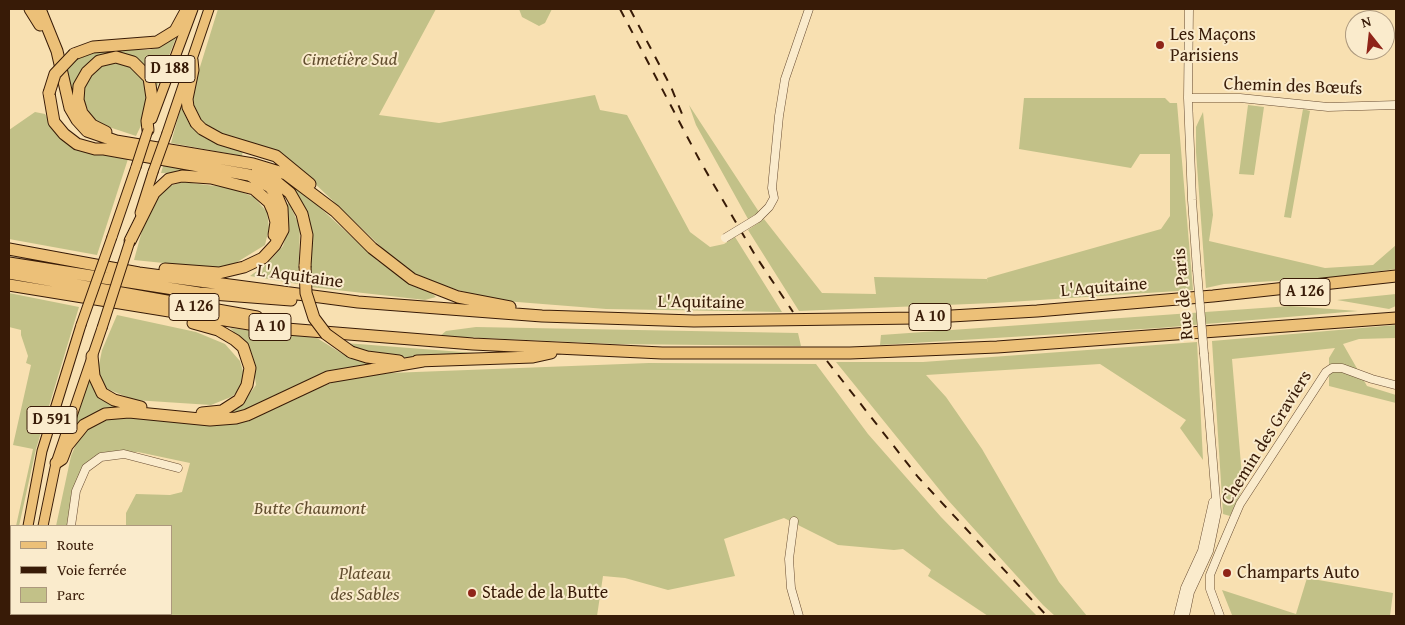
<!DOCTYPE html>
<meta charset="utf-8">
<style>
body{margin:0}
#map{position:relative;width:1405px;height:625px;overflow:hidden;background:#f8e0b1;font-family:"Gentium Book Plus",serif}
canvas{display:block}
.frame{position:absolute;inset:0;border:10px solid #381b07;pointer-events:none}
.legend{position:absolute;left:10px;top:525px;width:162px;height:90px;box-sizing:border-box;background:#faebcc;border:1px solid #ac987d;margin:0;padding:6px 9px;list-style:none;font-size:15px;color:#381b07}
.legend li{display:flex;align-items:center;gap:10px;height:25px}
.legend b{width:25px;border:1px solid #ac987d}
.north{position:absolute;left:1345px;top:10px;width:50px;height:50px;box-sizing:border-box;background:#faebcc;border:1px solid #ac987d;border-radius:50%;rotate:344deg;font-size:14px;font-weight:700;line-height:20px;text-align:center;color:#381b07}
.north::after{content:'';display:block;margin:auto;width:18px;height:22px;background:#8f2418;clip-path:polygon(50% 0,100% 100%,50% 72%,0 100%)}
</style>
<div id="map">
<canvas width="1405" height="625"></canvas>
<div class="frame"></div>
<ul class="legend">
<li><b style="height:6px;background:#ecc078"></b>Route</li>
<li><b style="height:6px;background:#381b07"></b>Voie ferrée</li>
<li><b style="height:14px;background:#c2c188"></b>Parc</li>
</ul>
<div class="north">N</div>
</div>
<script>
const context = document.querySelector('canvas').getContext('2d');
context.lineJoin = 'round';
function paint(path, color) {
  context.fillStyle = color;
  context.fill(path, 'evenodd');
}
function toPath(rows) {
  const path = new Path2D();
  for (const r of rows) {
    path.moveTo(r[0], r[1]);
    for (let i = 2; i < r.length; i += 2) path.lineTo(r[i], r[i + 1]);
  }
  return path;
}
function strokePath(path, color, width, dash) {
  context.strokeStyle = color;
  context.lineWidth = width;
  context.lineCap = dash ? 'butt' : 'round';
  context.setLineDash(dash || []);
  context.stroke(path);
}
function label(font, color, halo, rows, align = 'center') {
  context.font = font + ' "Gentium Book Plus",serif';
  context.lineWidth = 4;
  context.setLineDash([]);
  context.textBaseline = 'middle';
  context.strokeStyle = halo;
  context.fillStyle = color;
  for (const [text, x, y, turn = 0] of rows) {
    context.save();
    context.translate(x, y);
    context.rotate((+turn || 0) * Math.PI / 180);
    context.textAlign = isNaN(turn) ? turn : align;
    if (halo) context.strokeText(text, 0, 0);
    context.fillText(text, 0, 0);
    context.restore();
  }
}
paint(toPath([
 [218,9,436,9,379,115,439,123,595,95,600,110,627,115,690,232,710,247,724,244,735,237,782,312,606,309,492,300,424,280,400,265,308,177,206,127,195,116,191,96],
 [519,9,552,9,545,23,539,26,522,17],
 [177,35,155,92,150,72,104,57,75,96,70,92,65,67,73,61,96,52,116,49,149,50,160,47],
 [113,63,125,63,138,71,145,81,148,97,147,113,136,136,100,124,92,118,84,101,84,91,87,80,95,71,105,64],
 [1024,98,1165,98,1170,103,1177,103,1193,290,994,303,799,311,748,230,764,219,822,293,876,294,874,277,987,279,988,283,987,278,1161,229,1170,216,1170,154,1140,154,1131,168,1019,149],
 [182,103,190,124,203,137,243,150,242,156,171,143],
 [689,105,759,212,748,219,696,125],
 [1248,105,1264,107,1254,175,1239,174],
 [1303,109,1310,111,1291,218,1284,217],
 [35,112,45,114,59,137,76,149,128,159,97,255,9,239,9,130],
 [1203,112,1213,215,1209,241,1325,268,1373,265,1396,245,1396,269,1326,278,1224,284,1206,288,1196,152,1196,127],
 [164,163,238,177,261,187,191,174,161,173],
 [274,175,290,180,378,261,414,286,428,290,436,297,425,300,310,287,310,235],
 [183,182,231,188,254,197,267,212,269,228,265,245,234,264,213,268,134,260,143,227,156,198,170,186],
 [289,203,300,227,298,284,250,276,268,263,283,246,289,227,285,205],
 [9,293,79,307,36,449,19,526,16,526,33,449,13,445,31,365,26,363,28,356,21,335,21,330,9,327],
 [1396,294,1396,306,1389,309,1337,300],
 [1290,306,1358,311,1159,328,880,345,881,335],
 [117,315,196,332,225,344,240,361,247,385,231,397,211,405,134,400,105,388,97,375,102,350],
 [1396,325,1396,338,1359,339,1343,344,1367,386,1396,395,1396,403,1329,386,1329,358,1335,348,1232,359,1243,488,1230,516,1223,514,1212,341],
 [476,327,798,333,801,346,615,344,440,336,446,331],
 [230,328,317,338,341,353,354,359,379,363,379,365,333,370,233,416,216,417,245,400,256,385,252,354,244,342],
 [1197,342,1203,460,1180,428,1186,420,1100,364,926,375,946,397,982,449,1059,582,1087,616,1055,616,1043,605,947,499,836,362,923,362],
 [345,343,488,354,389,358,371,354],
 [649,363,816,364,868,434,941,517,1037,616,988,616,928,576,931,570,903,549,894,550,838,545,784,518,724,539,735,576,668,590,625,578,603,576,597,616,125,616,124,614,171,614,171,526,126,526,126,513,136,494,170,495,182,492,190,463,138,452,101,453,85,464,72,490,68,526,56,526,71,456,80,435,92,424,106,417,122,416,237,424,312,390,342,379,390,373],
 [89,375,111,404,123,409,70,433],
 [1307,578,1393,593,1390,616,1240,616,1232,615,1222,590,1296,614]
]), '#c2c188');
const minor = toPath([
 [1189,9,1188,98,1192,200,1197,270],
 [1188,98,1240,98,1328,107,1396,105],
 [758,218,769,207,774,198,772,188,779,116,785,79,809,9],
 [794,521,789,559,791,588,799,616],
 [71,526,76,491,86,468,101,457,124,454,178,468],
 [65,614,65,616],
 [1178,616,1185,588,1202,551,1213,502],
 [1185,616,1190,592,1209,551,1217,512,1204,354],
 [1220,616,1210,589,1210,575,1219,553,1240,504,1326,372,1332,368,1342,368,1372,379,1395,385]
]);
const major = toPath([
 [152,119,193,9],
 [167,133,209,9],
 [140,213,153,172],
 [112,237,136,167],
 [28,526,42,451,81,325],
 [43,526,56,463,102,328],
 [22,614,22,616],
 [13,616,13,614],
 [34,616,34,614]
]);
const highway = toPath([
 [30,9,40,25],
 [40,9,57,51,70,108,77,120,87,131,116,141,253,164,286,174,335,211,372,248,412,279,458,297,510,307],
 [74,54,93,47,157,42,175,31,187,9],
 [192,60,193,70,187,99,188,107,196,123,202,129,220,139,276,156,310,184],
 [49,93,54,122,64,134,77,144,95,149,104,149,249,175,270,187,277,196,282,208,283,230,275,245,263,258,244,267,219,273,165,269],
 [106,132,92,125,82,113,78,100,79,86,87,72,99,61,116,57,133,62,149,78,152,98,147,121,148,130],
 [257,172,273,179,290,193,302,214,307,235,305,266],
 [130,241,154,193,169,179,182,176,211,178,254,189,269,202,273,211,276,222,274,235],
 [9,249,139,273,358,302,542,316,694,321,917,318,1037,311,1213,296,1396,276],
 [9,263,199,293,291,300],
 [9,273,257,317],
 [9,285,274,328,473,344,662,353,850,353,997,347,1396,318],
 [193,323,218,330,235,340,243,347,250,368,247,385,239,400,222,411,202,413],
 [351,352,367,357,399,361],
 [92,356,94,376,102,393,114,400,141,407],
 [417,361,533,357,551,353],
 [56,463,62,459,67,446,84,425,105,414,129,412,210,420,236,418,247,415,328,377,423,361]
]);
strokePath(minor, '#684c32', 9);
strokePath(major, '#381b07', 11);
strokePath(highway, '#381b07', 13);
strokePath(minor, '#faebcc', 8);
strokePath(major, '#ecc078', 9);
strokePath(highway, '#ecc078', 11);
strokePath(toPath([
 [620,9,700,161,755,255,793,312],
 [630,9,671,87,682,114],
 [827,361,918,477,1047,616]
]), '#381b07', 2, [9, 9]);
const minorBridge = toPath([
 [725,238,758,218],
 [1197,270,1204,354]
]);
const majorBridge = toPath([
 [136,167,148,130],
 [153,172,167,133],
 [81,325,112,237],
 [102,328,130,241]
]);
const highwayBridge = toPath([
 [49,93,55,74,74,54],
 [305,266,306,293,314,318,326,334,351,352]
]);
strokePath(minorBridge, '#684c32', 9, []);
strokePath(majorBridge, '#381b07', 11, []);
strokePath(highwayBridge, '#381b07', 13, []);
strokePath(minorBridge, '#faebcc', 8);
strokePath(majorBridge, '#ecc078', 9);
strokePath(highwayBridge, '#ecc078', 11);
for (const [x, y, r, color] of [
 [1160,45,5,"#8f2418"],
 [1227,573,5,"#8f2418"],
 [472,593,5,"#8f2418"]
]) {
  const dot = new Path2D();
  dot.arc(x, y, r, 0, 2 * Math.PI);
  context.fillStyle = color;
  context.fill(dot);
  strokePath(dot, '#faebcc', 2);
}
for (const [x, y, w] of [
 [170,69,50],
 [1305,292,50],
 [194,307,50],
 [930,317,42],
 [270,327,42],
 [52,420,50]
]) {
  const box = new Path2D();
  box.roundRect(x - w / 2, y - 13.5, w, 27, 4);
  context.fillStyle = '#faebcc';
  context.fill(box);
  strokePath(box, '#381b07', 1);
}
label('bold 16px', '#381b07', null, [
 ["D 188",170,69],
 ["A 126",1305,292],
 ["A 126",194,307],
 ["A 10",930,317],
 ["A 10",270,327],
 ["D 591",52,420]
]);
label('18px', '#381b07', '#faebcc', [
 ["Les Maçons",1170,35],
 ["Parisiens",1170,56],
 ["Champarts Auto",1237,573],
 ["Stade de la Butte",482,593]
], 'left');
label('italic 18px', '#614d2e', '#faebcc', [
 ["Cimetière Sud",350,60],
 ["Butte Chaumont",310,509],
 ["Plateau",365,574],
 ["des Sables",365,595]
]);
label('18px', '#381b07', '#faebcc', [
 ["Chemin des Bœufs",1293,87,2],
 ["L'Aquitaine",300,277,8],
 ["L'Aquitaine",1104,288,-5],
 ["Rue de Paris",1184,294,-95],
 ["L'Aquitaine",701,303,1],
 ["Chemin des Graviers",1267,438,-58]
]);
</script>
